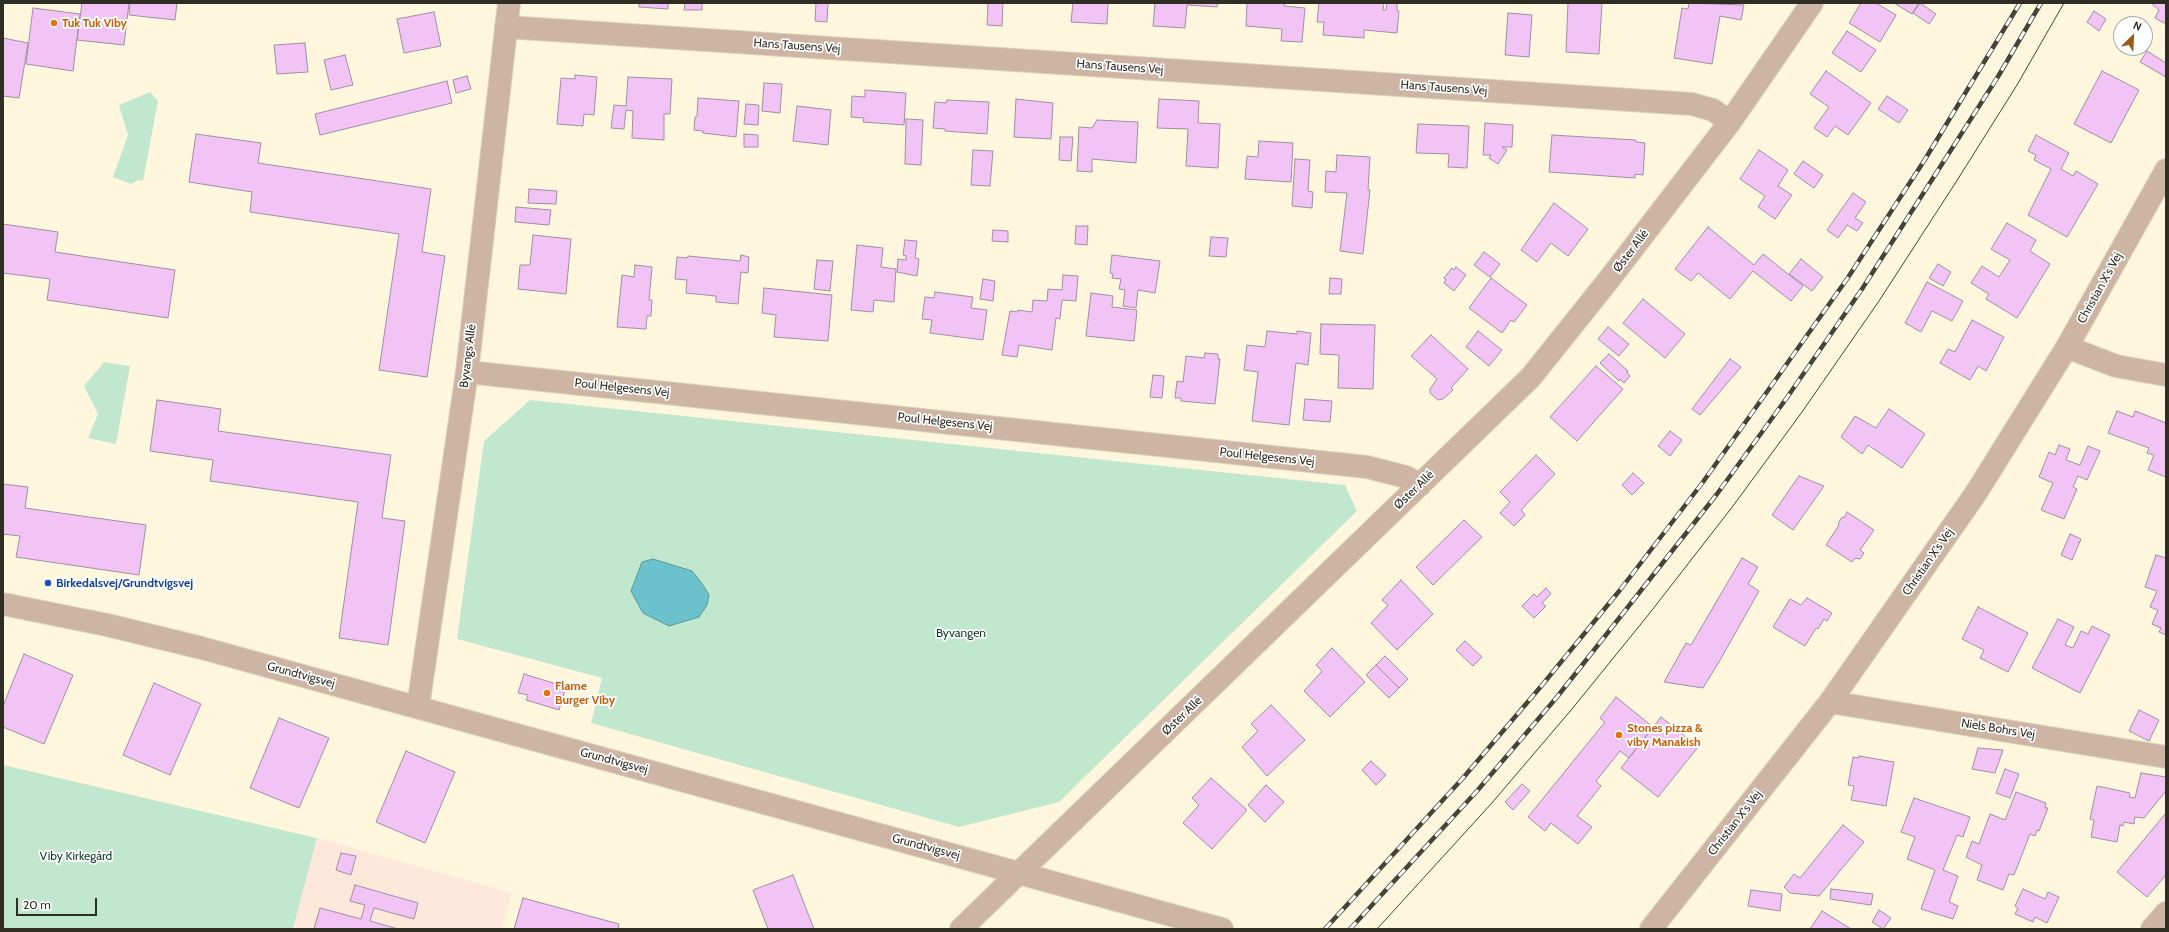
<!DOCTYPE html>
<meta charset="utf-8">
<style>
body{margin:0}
#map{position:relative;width:2169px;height:932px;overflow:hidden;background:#fef7de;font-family:Cabin,sans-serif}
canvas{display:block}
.frame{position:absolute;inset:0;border:4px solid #302e24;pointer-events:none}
.north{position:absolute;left:2113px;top:16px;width:40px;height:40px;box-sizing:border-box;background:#fff;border:1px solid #acaba7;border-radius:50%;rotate:24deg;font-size:11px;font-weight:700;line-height:16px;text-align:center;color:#302e24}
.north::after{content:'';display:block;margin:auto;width:14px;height:18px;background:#955d17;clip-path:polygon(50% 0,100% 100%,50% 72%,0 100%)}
.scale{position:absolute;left:16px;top:898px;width:81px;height:18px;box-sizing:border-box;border:2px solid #302e24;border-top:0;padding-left:5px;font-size:12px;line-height:14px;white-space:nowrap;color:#302e24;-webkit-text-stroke:3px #fff;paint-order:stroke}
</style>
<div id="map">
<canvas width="2169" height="932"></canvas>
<div class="frame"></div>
<div class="north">N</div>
<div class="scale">20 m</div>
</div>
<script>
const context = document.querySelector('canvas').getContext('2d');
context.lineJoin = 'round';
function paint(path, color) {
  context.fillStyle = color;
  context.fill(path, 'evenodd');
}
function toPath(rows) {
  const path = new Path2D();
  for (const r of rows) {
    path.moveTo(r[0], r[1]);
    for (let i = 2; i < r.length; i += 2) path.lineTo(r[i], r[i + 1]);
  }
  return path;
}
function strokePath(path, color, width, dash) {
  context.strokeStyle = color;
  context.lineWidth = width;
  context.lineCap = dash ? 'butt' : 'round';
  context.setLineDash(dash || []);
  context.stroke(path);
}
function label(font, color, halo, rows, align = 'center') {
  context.font = font + ' Cabin,sans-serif';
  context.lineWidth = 3.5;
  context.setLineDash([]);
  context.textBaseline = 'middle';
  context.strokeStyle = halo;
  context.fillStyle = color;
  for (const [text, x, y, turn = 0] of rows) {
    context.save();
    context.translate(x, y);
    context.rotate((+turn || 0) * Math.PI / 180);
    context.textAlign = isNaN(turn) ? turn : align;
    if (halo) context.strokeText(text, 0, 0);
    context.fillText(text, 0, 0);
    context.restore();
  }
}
paint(toPath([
 [317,838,512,893,502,929,293,929]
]), '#fee8db');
paint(toPath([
 [150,92,158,101,143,181,138,180,131,184,113,177,128,135,119,105],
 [104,362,130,366,116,444,88,438,98,414,84,386],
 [530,400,1345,485,1357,511,1059,802,959,827,591,723,602,678,457,639,484,441],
 [3,765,317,838,293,929,3,929]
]), '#c1e8ce');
const water = toPath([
 [653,559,692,571,701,582,709,595,707,605,699,617,669,626,643,613,631,591,642,562,653,559]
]);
paint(water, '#6cc2cc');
strokePath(water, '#5a969a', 1);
const building = toPath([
 [82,3,129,3,124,45,77,40,82,3],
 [130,3,177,3,175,20,129,15,130,3],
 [639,3,668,3,668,9,639,7,639,3],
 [685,3,702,3,702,10,684,10,685,3],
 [816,3,828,3,827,22,815,21,816,3],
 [988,3,1003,3,1002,26,987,25,988,3],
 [1073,3,1108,3,1107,24,1071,22,1073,3],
 [1155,3,1218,3,1217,7,1187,5,1185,28,1153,26,1155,3],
 [1247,3,1285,3,1284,6,1305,8,1302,42,1281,41,1282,29,1246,26,1247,3],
 [1319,3,1384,3,1383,10,1386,10,1387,3,1397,3,1397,11,1399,11,1397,33,1364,30,1364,38,1323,35,1324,22,1317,22,1319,3],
 [1568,3,1602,3,1599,54,1566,52,1568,3],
 [1689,3,1744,5,1741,20,1720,16,1712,64,1674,58,1682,8,1688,9,1689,3],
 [1861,3,1876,3,1896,15,1880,42,1849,23,1861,3],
 [1894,3,1919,3,1912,14,1894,3],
 [1920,3,1936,14,1929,24,1913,13,1920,3],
 [2151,3,2166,3,2166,24,2155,18,2159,10,2151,3],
 [33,8,80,14,73,71,26,64,33,8],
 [2094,11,2106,19,2099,31,2087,22,2094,11],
 [434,12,441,46,404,53,397,19,434,12],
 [1508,13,1532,15,1529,57,1505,55,1508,13],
 [1847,31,1876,50,1861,72,1832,53,1847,31],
 [3,38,28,43,19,98,3,96,3,38],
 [305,43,308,72,277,74,274,45,305,43],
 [2147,51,2166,63,2166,77,2140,62,2147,51],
 [345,55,353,85,331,90,324,60,345,55],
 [1826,71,1871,103,1848,135,1835,126,1827,137,1814,128,1829,107,1810,94,1826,71],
 [2102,71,2139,90,2111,143,2074,124,2102,71],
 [575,75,597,77,594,115,584,114,583,126,557,124,561,78,575,79,575,75],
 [467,76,471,89,456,93,453,80,467,76],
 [628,77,672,79,670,114,664,114,664,140,632,138,633,111,626,110,624,129,611,128,614,105,626,106,628,77],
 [447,81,452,103,320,135,315,114,447,81],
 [764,83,782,84,780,113,762,111,764,83],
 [865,90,906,93,904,125,863,122,864,118,851,117,852,96,865,97,865,90],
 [1887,96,1908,110,1899,123,1878,109,1887,96],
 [698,98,739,101,736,137,703,133,703,131,694,130,695,117,697,117,698,98],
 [1016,99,1053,103,1051,139,1014,137,1016,99],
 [1159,99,1199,101,1198,123,1220,124,1218,168,1186,166,1188,129,1157,128,1159,99],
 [947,100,989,102,987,134,945,131,945,129,933,128,935,102,946,103,947,100],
 [746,104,759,105,758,125,744,124,746,104],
 [797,106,831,110,828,145,793,141,797,106],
 [906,119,923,120,921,165,905,164,906,119],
 [1097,120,1138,122,1136,163,1092,159,1092,172,1077,171,1079,127,1092,128,1097,120],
 [1485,123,1513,125,1512,147,1502,147,1507,150,1498,164,1489,158,1491,155,1483,155,1485,123],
 [1418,124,1469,126,1467,168,1448,167,1449,154,1416,153,1418,124],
 [196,134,261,143,258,163,431,189,422,252,445,256,427,377,379,370,399,234,250,212,252,192,189,182,196,134],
 [744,134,758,135,758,147,744,147,744,134],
 [1552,135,1636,140,1636,142,1645,143,1643,175,1635,174,1635,178,1549,172,1552,135],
 [2036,135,2069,153,2061,169,2073,176,2076,171,2098,184,2067,237,2028,215,2051,169,2034,160,2036,155,2028,151,2036,135],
 [1060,137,1073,137,1071,161,1059,160,1060,137],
 [1259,141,1293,143,1291,182,1245,179,1247,156,1258,157,1259,141],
 [973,150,993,151,990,186,971,185,973,150],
 [1759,150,1788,170,1778,186,1792,195,1775,219,1758,207,1765,196,1740,179,1759,150],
 [1337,155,1370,157,1368,190,1370,190,1363,254,1340,251,1347,193,1325,192,1326,171,1336,172,1337,155],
 [1295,159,1310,160,1308,191,1313,192,1312,208,1292,206,1295,159],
 [1803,161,1823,175,1814,188,1794,174,1803,161],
 [529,189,557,191,556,204,528,203,529,189],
 [1853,193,1866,202,1855,218,1863,223,1857,231,1847,225,1838,238,1827,230,1853,193],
 [1554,203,1588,229,1568,256,1551,243,1537,262,1521,250,1554,203],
 [516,207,551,210,549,225,515,222,516,207],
 [2007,223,2036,240,2030,251,2050,264,2017,318,1986,299,1989,294,1971,283,1982,266,1999,277,2010,260,1991,249,2007,223],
 [3,224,58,232,55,252,175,270,168,318,47,300,50,279,3,273,3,224],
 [1076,226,1088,226,1087,245,1075,244,1076,226],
 [1708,227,1754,265,1763,254,1803,286,1791,301,1753,271,1730,299,1698,273,1691,281,1675,269,1708,227],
 [993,230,1008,231,1008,242,992,241,993,230],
 [533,235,571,239,566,294,518,289,520,265,530,265,533,235],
 [1211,237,1228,238,1226,257,1209,256,1211,237],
 [905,240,917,241,915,258,919,259,917,276,897,272,898,259,906,260,906,256,903,255,905,240],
 [857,245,883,248,881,267,896,269,894,302,874,300,873,312,851,310,857,245],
 [1484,252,1500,264,1490,277,1474,265,1484,252],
 [741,255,749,257,748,273,741,272,738,304,716,302,716,296,686,293,687,280,675,279,677,257,687,258,688,256,740,261,741,255],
 [1112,255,1160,261,1155,293,1138,290,1136,308,1123,306,1125,290,1119,289,1121,279,1112,278,1113,274,1110,273,1112,255],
 [1801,259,1823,277,1812,291,1789,274,1801,259],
 [817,260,833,261,830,291,814,289,817,260],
 [1938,264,1951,272,1943,286,1929,278,1938,264],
 [635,265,652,267,649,300,652,300,651,316,647,316,646,329,617,327,622,275,634,277,635,265],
 [1456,267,1466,275,1454,291,1444,283,1446,280,1444,278,1452,268,1454,270,1456,267],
 [1063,275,1078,276,1076,301,1062,300,1060,319,1056,318,1052,350,1019,345,1017,357,1002,355,1010,311,1018,312,1018,310,1032,312,1033,300,1047,301,1048,289,1062,290,1063,275],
 [1330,278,1342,279,1341,294,1329,294,1330,278],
 [1491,278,1527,305,1514,322,1511,320,1502,333,1469,308,1491,278],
 [983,279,995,281,993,301,980,299,983,279],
 [1927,282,1963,301,1952,321,1932,311,1921,332,1905,323,1927,282],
 [764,288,832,295,828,341,774,337,776,315,762,313,764,288],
 [935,292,973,297,971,308,987,310,983,340,930,333,932,320,922,319,925,297,934,298,935,292],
 [1091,293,1113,296,1112,307,1137,310,1134,341,1086,336,1091,293],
 [1643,299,1685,334,1665,358,1623,323,1643,299],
 [1972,320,2004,337,1986,371,1978,366,1970,380,1940,363,1948,349,1955,352,1972,320],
 [1321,324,1375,325,1373,389,1338,388,1339,355,1320,354,1321,324],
 [1608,327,1629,344,1619,356,1598,339,1608,327],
 [1267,331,1297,334,1297,331,1311,333,1308,365,1296,363,1289,425,1252,421,1258,372,1244,370,1247,345,1265,347,1267,331],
 [1478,331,1502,350,1489,366,1466,347,1478,331],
 [1431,335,1468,369,1451,388,1453,390,1443,399,1438,400,1430,393,1430,389,1437,379,1411,356,1431,335],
 [1205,353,1218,354,1218,359,1220,359,1215,404,1181,401,1181,398,1175,398,1177,381,1183,382,1186,356,1204,358,1205,353],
 [1609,354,1628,371,1627,373,1630,376,1624,383,1620,379,1619,381,1600,363,1609,354],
 [1730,359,1741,367,1700,415,1692,409,1730,359],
 [1596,366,1623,389,1577,441,1550,417,1596,366],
 [1153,375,1164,376,1162,398,1150,397,1153,375],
 [1305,399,1332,401,1330,422,1303,420,1305,399],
 [157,400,221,409,218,431,391,455,382,518,405,521,388,645,339,638,358,502,210,481,213,460,150,451,157,400],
 [1889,409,1925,434,1902,468,1868,445,1862,454,1841,437,1855,416,1876,428,1889,409],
 [2117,411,2133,417,2135,411,2166,423,2166,477,2148,470,2154,455,2147,453,2149,448,2108,433,2117,411],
 [1670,431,1682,440,1670,456,1658,446,1670,431],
 [2059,445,2070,449,2066,460,2080,465,2088,446,2100,451,2087,480,2078,476,2073,487,2077,489,2064,519,2041,510,2053,483,2039,477,2049,452,2055,455,2059,445],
 [1536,455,1555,474,1521,510,1525,515,1514,526,1500,513,1510,502,1500,492,1536,455],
 [1633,473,1644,483,1632,495,1622,485,1633,473],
 [1799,476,1824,486,1793,530,1772,515,1799,476],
 [3,484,28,487,25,508,146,525,139,575,16,557,20,536,3,534,3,484],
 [1847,512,1874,530,1860,550,1864,553,1860,559,1855,558,1852,562,1826,545,1839,525,1838,524,1842,517,1844,518,1847,512],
 [1464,520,1482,537,1433,585,1416,567,1464,520],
 [2070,534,2081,539,2072,560,2061,555,2070,534],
 [2156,555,2166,558,2166,635,2159,632,2161,628,2152,624,2158,610,2150,607,2157,591,2145,587,2156,555],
 [1742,558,1758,567,1748,584,1759,591,1719,662,1703,688,1664,682,1686,643,1691,645,1742,558],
 [1401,580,1433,614,1397,650,1371,623,1388,605,1382,600,1401,580],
 [1546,588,1551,594,1542,603,1546,606,1534,618,1522,606,1534,594,1537,597,1546,588],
 [1807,598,1832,613,1827,621,1824,619,1818,629,1816,628,1805,646,1773,627,1790,599,1801,605,1807,598],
 [1978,607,2028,633,2008,672,1980,658,1984,650,1962,639,1978,607],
 [2058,619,2074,627,2065,645,2073,648,2081,631,2088,634,2092,626,2110,635,2080,693,2032,668,2058,619],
 [1465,641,1482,657,1473,666,1456,650,1465,641],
 [1332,648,1365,682,1330,717,1304,691,1322,671,1316,665,1332,648],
 [24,654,73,675,44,744,3,727,3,706,24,654],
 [1385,656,1408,679,1399,688,1376,665,1385,656],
 [1376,665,1399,688,1389,698,1366,675,1376,665],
 [524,674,566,687,559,710,526,700,528,695,518,693,524,674],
 [154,683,201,704,170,775,123,755,154,683],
 [1616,697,1653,727,1629,758,1620,751,1596,781,1601,786,1577,816,1592,827,1578,844,1551,823,1545,831,1528,817,1605,722,1600,718,1616,697],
 [1271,705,1305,740,1267,776,1242,747,1258,731,1251,724,1271,705],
 [2139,710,2159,720,2149,741,2129,731,2139,710],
 [1661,717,1698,747,1658,797,1621,768,1661,717],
 [279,718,329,738,299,808,250,788,279,718],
 [1978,748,2003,750,1995,773,1972,769,1978,748],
 [406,751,455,772,425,843,376,822,406,751],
 [1859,756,1894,762,1886,806,1851,800,1854,786,1848,785,1853,757,1859,758,1859,756],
 [1371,761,1386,775,1376,785,1362,770,1371,761],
 [2005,769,2019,774,2010,798,1996,793,2005,769],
 [2141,773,2166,777,2166,791,2144,818,2135,817,2134,824,2124,822,2123,826,2120,825,2117,842,2091,837,2094,820,2090,819,2097,786,2130,793,2129,797,2135,798,2141,773],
 [1211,778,1247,810,1212,849,1183,823,1199,805,1192,798,1211,778],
 [1522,784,1530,791,1513,810,1505,802,1522,784],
 [1266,785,1284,802,1265,822,1248,805,1266,785],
 [2016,792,2046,803,2045,808,2048,808,2039,831,2037,830,2035,836,2030,834,2014,875,2009,874,2003,890,1977,880,1982,865,1966,857,1972,841,1979,844,1990,814,2005,820,2016,792],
 [1914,798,1970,817,1963,837,1957,835,1943,870,1958,876,1949,902,1958,906,1953,919,1921,909,1935,870,1907,859,1915,837,1901,832,1914,798],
 [2166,813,2166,875,2147,897,2117,872,2166,813],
 [1843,825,1864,842,1819,896,1790,893,1784,887,1794,874,1800,878,1843,825],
 [341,853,356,856,351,875,336,870,341,853],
 [793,875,814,929,768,929,753,890,793,875],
 [355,885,418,903,414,919,374,908,370,921,398,929,314,929,320,908,361,919,365,905,350,901,355,885],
 [1831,889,1873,894,1871,905,1830,899,1831,889],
 [2023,889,2045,899,2048,892,2059,897,2047,923,2035,917,2033,922,2015,914,2018,908,2015,906,2023,889],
 [1751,890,1782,894,1780,911,1748,906,1751,890],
 [523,898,619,924,618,929,514,929,523,898],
 [1879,910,1891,918,1883,929,1872,922,1879,910],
 [1822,911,1851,929,1810,929,1822,911]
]);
paint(building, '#f2c4f6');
strokePath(building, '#a08fa2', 1);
const minor = toPath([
 [506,27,1692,104,1713,110,1730,122],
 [2067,347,2116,366,2166,375],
 [467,372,1367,467,1406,477,1420,485],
 [3,604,107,625,198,647,1222,929],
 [1830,702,2166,757],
 [418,707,467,372,509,3],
 [961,929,1531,377,1607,282,1730,122,1812,3],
 [1651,929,1830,702,1976,493,2067,347,2166,170],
 [2152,929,2166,913]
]);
strokePath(minor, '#d9d3bd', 24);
strokePath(minor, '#ceb4a3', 22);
strokePath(toPath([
 [1377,929,1491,804,1572,709,1649,614,1733,506,1802,412,1879,301,1956,182,2017,85,2064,3]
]), '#464338', 1);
const rail = toPath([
 [1325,929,1463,778,1543,684,1620,590,1703,482,1847,279,1924,161,2020,3],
 [1350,929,1477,791,1557,697,1717,494,1786,399,1862,289,1999,75,2041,3]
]);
strokePath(rail, '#464338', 4.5);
strokePath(rail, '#fff', 3, [9]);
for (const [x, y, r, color] of [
 [54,23,4,"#e8710a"],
 [48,583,4,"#1a4fb4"],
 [547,693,4,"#e8710a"],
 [1619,735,4,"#e8710a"]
]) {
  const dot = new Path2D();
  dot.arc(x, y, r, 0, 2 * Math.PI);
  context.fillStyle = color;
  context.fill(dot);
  strokePath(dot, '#fff', 1.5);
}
label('bold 12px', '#c56008', '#fff', [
 ["Tuk Tuk Viby",62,23],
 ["Flame",555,686],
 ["Burger Viby",555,700],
 ["Stones pizza &",1627,728],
 ["viby Manakish",1627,742]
], 'left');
label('12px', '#302e24', '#fff', [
 ["Hans Tausens Vej",797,46,4],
 ["Hans Tausens Vej",1120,67,4],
 ["Hans Tausens Vej",1444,88,4],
 ["Øster Allé",1631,251,-53],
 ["Christian X's Vej",2100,288,-61],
 ["Byvangs Allé",468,356,-83],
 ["Poul Helgesens Vej",622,388,6],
 ["Poul Helgesens Vej",945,422,6],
 ["Poul Helgesens Vej",1267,457,6],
 ["Øster Allé",1414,490,-44],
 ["Christian X's Vej",1928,562,-55],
 ["Grundtvigsvej",301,675,15],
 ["Øster Allé",1182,716,-44],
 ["Niels Bohrs Vej",1998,729,9],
 ["Grundtvigsvej",614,761,15],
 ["Christian X's Vej",1735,823,-52],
 ["Grundtvigsvej",926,847,15]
]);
label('bold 12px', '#164399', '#fff', [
 ["Birkedalsvej/Grundtvigsvej",56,583]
], 'left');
label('12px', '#0b3c23', '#fff', [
 ["Byvangen",961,633],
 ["Viby Kirkegård",76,856]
]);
</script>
